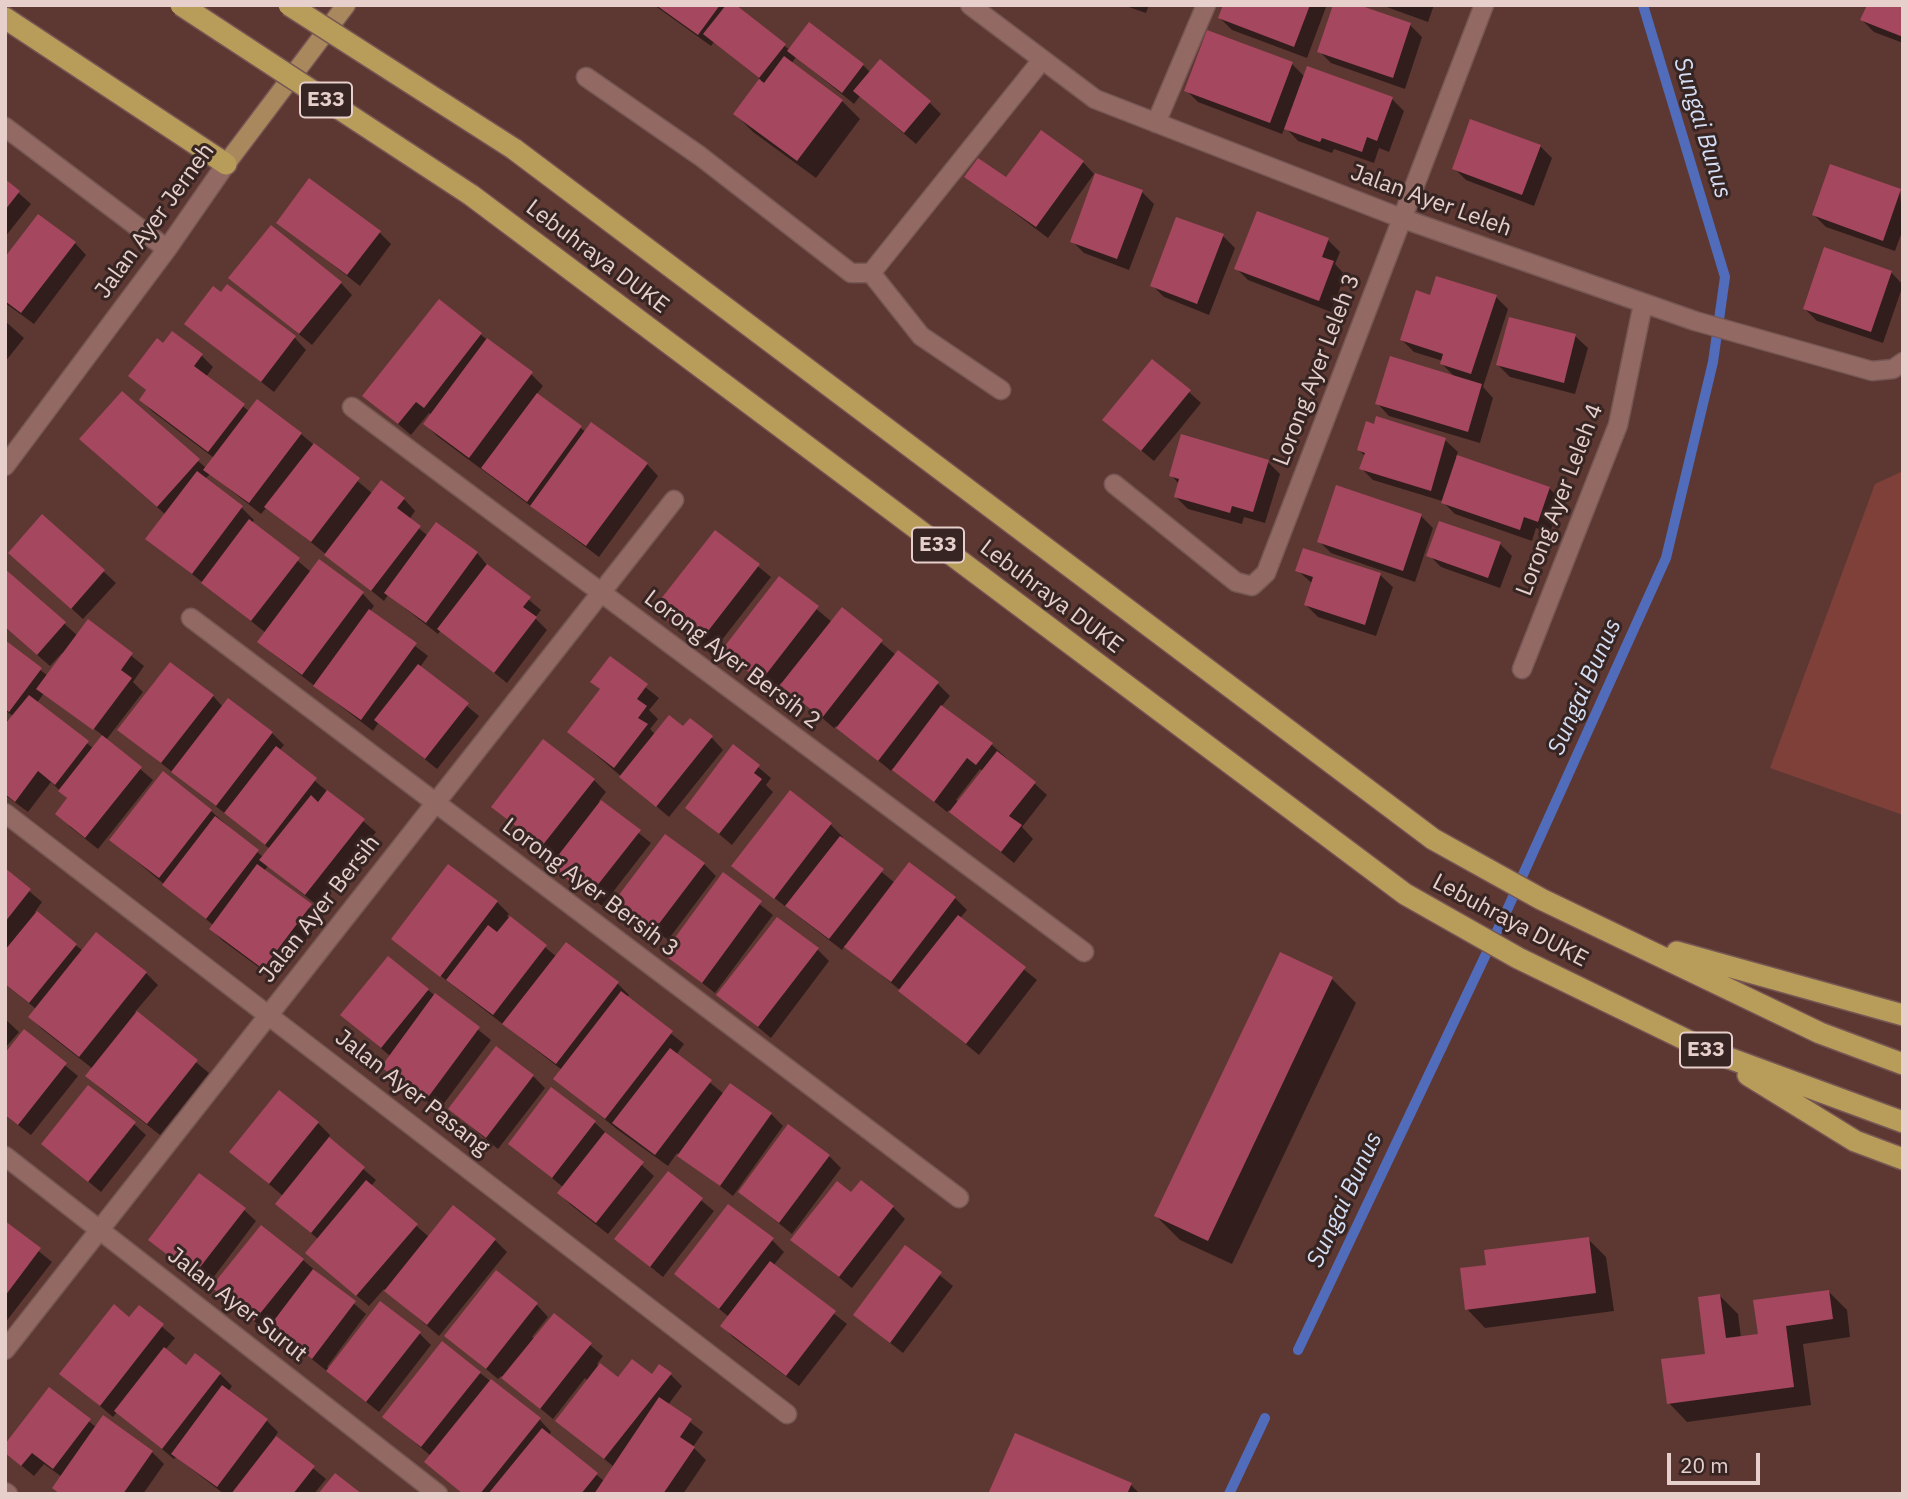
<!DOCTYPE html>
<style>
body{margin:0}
#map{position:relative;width:1908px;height:1499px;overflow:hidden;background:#5d3833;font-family:"IBM Plex Sans",sans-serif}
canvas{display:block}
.frame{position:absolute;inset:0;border:7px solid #e7cfcc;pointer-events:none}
.scale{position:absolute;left:1667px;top:1453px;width:93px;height:32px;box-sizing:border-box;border:4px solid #e7cfcc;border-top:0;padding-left:9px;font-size:21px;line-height:24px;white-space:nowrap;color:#e7cfcc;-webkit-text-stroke:5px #362522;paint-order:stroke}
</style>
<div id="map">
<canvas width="1908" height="1499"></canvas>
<div class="frame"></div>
<div class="scale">20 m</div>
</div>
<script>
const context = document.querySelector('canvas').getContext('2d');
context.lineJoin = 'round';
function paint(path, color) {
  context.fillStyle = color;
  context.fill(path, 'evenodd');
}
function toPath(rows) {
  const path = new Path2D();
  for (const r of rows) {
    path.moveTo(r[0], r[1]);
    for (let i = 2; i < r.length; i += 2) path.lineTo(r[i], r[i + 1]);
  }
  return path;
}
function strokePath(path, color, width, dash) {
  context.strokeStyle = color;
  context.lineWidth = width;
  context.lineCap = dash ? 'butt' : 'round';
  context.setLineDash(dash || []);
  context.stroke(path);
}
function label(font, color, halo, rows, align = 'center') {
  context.font = font + ' "IBM Plex Sans",sans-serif';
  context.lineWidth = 6;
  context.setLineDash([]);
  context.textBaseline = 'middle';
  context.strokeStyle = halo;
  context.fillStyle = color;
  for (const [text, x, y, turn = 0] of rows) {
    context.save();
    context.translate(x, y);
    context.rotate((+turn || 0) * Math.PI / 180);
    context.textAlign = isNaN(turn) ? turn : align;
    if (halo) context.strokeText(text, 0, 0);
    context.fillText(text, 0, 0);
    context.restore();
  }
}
paint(toPath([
 [1903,471,1903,815,1770,768,1875,484]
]), '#7e4039');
paint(toPath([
 [654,5,727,5,790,50,863,65,871,73,929,102,941,114,916,144,860,96,854,104,796,57,791,64,842,101,860,119,816,178,753,132,735,114,761,80,714,42,711,46],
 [1123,5,1149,5,1146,13],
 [1224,5,1324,5,1326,7,1307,58,1232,30,1220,18],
 [1381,5,1434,5,1428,22],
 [1903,5,1903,43,1874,32,1862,20],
 [1410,25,1422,37,1405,89,1331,63,1319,51],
 [1292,64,1305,77,1392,99,1404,111,1389,152,1379,148,1374,163,1334,149,1332,153,1298,141,1285,127,1282,134,1198,102,1186,90],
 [1540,146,1552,158,1534,206,1466,180,1454,168],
 [1083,162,1094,174,1048,238,967,177,1007,180],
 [5,181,31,204,5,237],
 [1900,191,1903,229,1895,251,1826,227,1814,215],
 [1142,192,1154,204,1129,270,1084,253,1072,241],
 [279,223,379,232,391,244,360,286],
 [1223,236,1235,248,1209,315,1164,297,1152,285],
 [1328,240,1340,252,1335,264,1345,275,1331,312,1248,280,1236,268],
 [75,243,86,255,34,324,5,303,5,260],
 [1891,272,1903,285,1883,343,1817,321,1805,309],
 [230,278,341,283,352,295,312,345],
 [1431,297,1496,297,1508,309,1483,387,1493,398,1480,443,1389,416,1377,403,1456,378,1442,364,1443,361,1414,352,1402,340],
 [439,302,531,374,543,386,536,395,586,432,647,464,658,476,599,557,437,436,425,424,432,415,429,413,411,435,365,396],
 [5,321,24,338,5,362],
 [186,323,295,338,306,350,274,392],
 [1575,336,1588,348,1575,394,1510,377,1498,365],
 [164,345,201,355,213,367,206,377,250,412,301,434,373,494,404,499,415,511,409,520,428,536,477,553,488,566,541,610,535,618,547,630,507,683,441,630,438,634,388,595,384,601,267,507,261,514,210,474,205,479,242,508,254,520,252,523,311,572,363,594,374,606,370,611,428,656,420,667,479,716,437,769,379,722,373,731,272,653,260,642,266,633,148,539,166,515,93,451,122,394,206,468,214,458,153,412,141,400,147,391,130,376],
 [1189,392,1201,403,1154,461,1104,420],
 [1445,440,1458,452,1456,457,1549,488,1561,500,1550,533,1536,528,1532,541,1455,514,1442,501,1373,480,1361,468,1365,456,1359,450],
 [1268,462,1280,474,1265,523,1244,517,1242,524,1188,509,1176,497,1179,484,1171,475],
 [1338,488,1421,516,1433,528,1415,582,1331,553,1319,541],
 [43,516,116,583,83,619,22,564],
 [716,532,771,577,711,654,656,609],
 [1500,544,1512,556,1500,588,1441,567,1429,555],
 [1304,550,1380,575,1393,587,1376,636,1318,617,1306,605,1313,584,1297,570],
 [5,571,78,636,89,622,144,666,133,682,143,692,106,740,153,780,98,849,69,826,69,800,51,782,28,812,5,795,5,718,9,722,14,717,5,710,5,642,48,676,64,655,62,653,50,666,5,627],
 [44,693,101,734,102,738,94,749,37,703],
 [779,578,832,622,842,610,896,655,898,652,938,684,950,696,941,707,991,744,1047,795,1022,827,1033,839,1014,863,949,810,947,812,893,768,891,771,836,726,834,728,781,683,774,692,724,651],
 [980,769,983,771,959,802,956,800],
 [610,659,659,698,649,710,658,719,650,729,656,735,683,728,712,738,723,750,669,817,569,732,601,690,593,682],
 [213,696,223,707,272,733,284,745,279,751,376,832,318,906,268,866,264,871,322,918,276,980,223,941,211,929,213,925,111,840,211,811,264,858,270,849,119,730],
 [544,742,594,780,606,792,599,801,651,843,602,906,552,866,558,859,493,806],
 [733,746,771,778,766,785,773,792,732,845,687,807],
 [790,793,831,825,843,837,841,839,895,883,955,898,967,910,960,918,1037,980,979,1055,845,945,842,950,733,866],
 [704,864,716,876,668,940,617,900],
 [449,866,497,902,509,914,507,916,557,957,617,983,629,995,627,998,684,1044,676,1055,724,1094,771,1114,783,1126,733,1196,677,1153,668,1166,618,1130,555,1079,562,1070,393,939],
 [5,871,42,902,35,912,83,951,146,973,158,985,135,1012,209,1073,160,1135,100,1088,88,1076,93,1069,42,1029,30,1017,36,1009,5,984],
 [723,875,773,915,715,993,665,954],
 [817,949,829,961,771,1038,719,995],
 [1280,954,1332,979,1356,1003,1232,1264,1180,1240,1156,1216],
 [428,990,491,1040,439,1110,395,1078,383,1067,390,1056,342,1015],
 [5,1019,19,1032,5,1048],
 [24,1032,78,1076,31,1135,5,1115,5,1055],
 [533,1076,545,1088,498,1149,450,1109],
 [551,1090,595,1123,654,1176,608,1234,571,1205,559,1193,564,1188,510,1143],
 [318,1123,330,1135,328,1139,376,1180,371,1186,429,1237,495,1240,507,1252,439,1336,384,1289,369,1306,319,1264,318,1239,277,1204,283,1196,231,1152],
 [134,1124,146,1135,101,1192,43,1144],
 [829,1156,841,1168,792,1234,740,1192],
 [668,1173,714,1211,663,1277,616,1239],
 [851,1194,893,1207,905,1219,852,1288,793,1240],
 [244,1210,256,1221,207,1286,150,1240],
 [5,1224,52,1262,5,1323],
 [1588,1239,1606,1257,1614,1311,1485,1328,1467,1309,1488,1266],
 [772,1240,784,1252,773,1266,847,1324,799,1386,734,1338,722,1326,729,1317,676,1274],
 [905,1247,953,1286,903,1353,855,1315],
 [303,1260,366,1314,327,1367,330,1369,419,1333,431,1345,379,1412,271,1327,267,1332,213,1287],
 [1829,1292,1847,1310,1850,1337,1803,1344,1811,1405,1687,1422,1669,1403,1707,1355,1720,1296,1738,1314,1741,1338,1760,1335],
 [537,1305,548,1317,532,1337,535,1339,554,1315,603,1356,597,1364,618,1380,671,1375,682,1386,668,1405,703,1432,693,1447,706,1460,683,1494,463,1494,426,1462,431,1456,384,1417,480,1373,540,1420,551,1432,549,1435,604,1481,614,1467,557,1420,588,1381,585,1378,553,1419,501,1376,498,1379,446,1336],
 [139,1307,175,1338,165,1350,186,1367,196,1355,220,1374,232,1386,228,1392,266,1420,278,1432,275,1437,326,1479,314,1494,224,1494,176,1457,174,1459,117,1412,113,1417,62,1374,130,1319],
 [49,1390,96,1427,152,1452,164,1464,143,1494,60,1494,54,1488,62,1477,44,1464,34,1476,5,1452],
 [1131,1485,1140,1494,990,1494]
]), '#0007');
strokePath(toPath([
 [1298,1350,1507,910,1666,558,1713,362,1725,277,1643,5],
 [1229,1494,1265,1418]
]), '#506cba', 10);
paint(toPath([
 [656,5,720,5,698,35],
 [726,5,736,5,786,44,759,78,703,34],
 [1223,5,1310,5,1294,47,1218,18],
 [1333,5,1359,5,1411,23,1393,78,1317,52],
 [1867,5,1903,5,1903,37,1860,20],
 [809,22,864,64,842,93,787,51],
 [1207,30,1293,62,1270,123,1184,91],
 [784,56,843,100,797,161,733,114,759,79,764,83],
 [880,59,931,101,904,133,853,91],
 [1307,66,1393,97,1377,141,1367,137,1362,152,1322,138,1320,142,1284,129],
 [1470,119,1541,145,1522,195,1452,169],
 [1041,130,1084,161,1036,227,964,177,978,158,1006,177],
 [1830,164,1901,189,1883,241,1812,215],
 [1095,173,1143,190,1117,259,1070,242],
 [309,178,381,231,347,275,276,223],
 [5,179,20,191,5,210],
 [1257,211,1329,238,1322,257,1334,261,1319,301,1234,269],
 [38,214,76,242,21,313,5,301,5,257],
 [1176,217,1224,234,1197,304,1150,286],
 [271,225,342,282,299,334,228,278],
 [1824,247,1892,271,1871,332,1803,309],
 [1436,276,1497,295,1471,374,1440,364,1443,354,1400,340,1416,290,1430,295],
 [227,284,296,336,261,382,184,324,213,286,221,292],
 [439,299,482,333,424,408,416,402,398,424,362,396],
 [1509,317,1576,334,1564,383,1496,365],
 [172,331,203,354,194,366,245,404,208,452,139,400,146,390,128,376,157,338,163,343],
 [487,338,533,372,469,458,423,424],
 [1390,356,1482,384,1468,432,1375,404],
 [1152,359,1191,390,1141,451,1102,420],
 [122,391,200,459,157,507,79,439],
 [537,393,582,426,527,502,481,468],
 [257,399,302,433,249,503,203,470],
 [1376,416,1446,438,1431,491,1359,469,1365,453,1357,450,1366,421,1374,424],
 [591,422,648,463,586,546,530,506],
 [1181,434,1269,460,1253,512,1232,506,1230,513,1174,497,1179,479,1169,476],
 [314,443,360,478,311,542,264,507],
 [1457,455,1550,487,1538,522,1524,517,1520,530,1441,503],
 [197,471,243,506,192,574,145,539],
 [381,480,405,498,397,508,421,526,371,591,324,555],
 [1336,485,1422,514,1403,571,1317,542],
 [42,514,105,570,71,609,8,553],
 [249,519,300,558,251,621,201,583],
 [1439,521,1501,542,1488,578,1426,556],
 [436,522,478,552,426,623,384,593],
 [715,530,760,564,698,644,653,609],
 [1303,548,1381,573,1365,625,1304,605,1313,577,1295,571],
 [319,559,364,592,302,675,257,642],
 [487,564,531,597,523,607,537,617,494,673,437,629],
 [5,569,66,622,37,655,5,627],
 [779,576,819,606,761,681,721,651],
 [842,607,883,640,822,718,780,685],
 [369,609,417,643,361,720,313,686],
 [88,619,133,653,121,670,132,678,93,730,36,689],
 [5,640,42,668,9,712,5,709],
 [898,650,939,682,878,761,836,728],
 [610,656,648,684,637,699,647,706,638,718,648,724,614,768,567,732,600,689,590,682],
 [170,662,214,695,161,763,117,730],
 [418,664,469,703,425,759,374,720],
 [29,695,89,741,55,785,38,771,15,802,5,794,5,724],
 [228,698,273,732,216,806,171,772],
 [941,705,993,743,976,765,967,758,934,802,892,770],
 [669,715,683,726,690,718,713,736,656,807,619,777],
 [102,735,142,767,85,838,55,814,67,798,58,791],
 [543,739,595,779,542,846,491,807],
 [733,744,760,765,754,773,762,779,719,834,685,808],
 [276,746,317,778,265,845,224,813],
 [997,751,1036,782,1009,816,1022,825,1001,852,949,812],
 [163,771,212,810,159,878,109,840],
 [327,790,365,819,305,895,259,860,311,795,318,802],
 [790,790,832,823,774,899,731,866],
 [601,800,641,830,589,896,550,866],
 [215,816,259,850,206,919,162,885],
 [665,834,705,863,655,929,615,900],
 [840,836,884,869,829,939,785,906],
 [909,862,956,897,891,982,844,947],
 [257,864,312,904,263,969,209,929],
 [448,864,498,901,440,977,391,939],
 [5,868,31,889,5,922],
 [723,872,762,901,702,983,663,954],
 [37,911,77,944,29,1003,5,984,5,950],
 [958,915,1026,967,966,1044,898,991],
 [510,916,547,945,493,1015,446,980,488,925,497,932],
 [777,917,819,948,758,1027,716,995],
 [96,932,147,972,79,1057,28,1017],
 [566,942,619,982,556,1064,502,1024],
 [1280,952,1333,977,1208,1241,1154,1216],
 [388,956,429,989,381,1048,340,1015],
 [621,991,673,1031,605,1119,553,1079],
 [435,993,480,1027,426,1100,381,1067],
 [137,1011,198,1060,147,1124,85,1076],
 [24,1029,67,1063,18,1125,5,1115,5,1053],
 [496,1046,534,1075,486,1138,448,1109],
 [670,1048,712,1080,655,1155,612,1123],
 [730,1083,772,1113,720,1186,677,1156],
 [88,1085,136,1122,88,1182,41,1144],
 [551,1087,596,1121,552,1178,508,1144],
 [279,1090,319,1122,269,1184,229,1152],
 [788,1124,830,1155,779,1223,738,1192],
 [605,1132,644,1162,596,1223,557,1193],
 [329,1137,365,1167,311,1233,275,1204],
 [668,1171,703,1198,650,1267,614,1239],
 [199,1173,246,1208,194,1275,148,1240],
 [366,1180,418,1224,356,1296,305,1253],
 [861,1180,894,1206,839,1277,790,1240,837,1181,851,1192],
 [728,1204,774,1238,719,1309,674,1274],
 [453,1205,496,1239,427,1325,384,1291],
 [5,1221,41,1248,5,1296],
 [261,1225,304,1259,254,1321,211,1287],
 [1589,1237,1596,1293,1465,1310,1460,1268,1486,1265,1484,1250],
 [905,1245,942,1272,890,1343,853,1315],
 [770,1261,836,1311,786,1376,720,1326],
 [313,1269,356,1301,312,1359,269,1327],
 [496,1270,538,1303,486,1369,444,1336],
 [1829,1290,1833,1319,1786,1326,1794,1387,1667,1404,1661,1359,1705,1354,1698,1297,1720,1294,1726,1338,1758,1334,1753,1300],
 [380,1301,421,1332,366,1402,326,1371],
 [114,1304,129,1317,139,1305,164,1324,100,1406,59,1374],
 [554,1313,592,1343,540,1409,501,1378],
 [442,1341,481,1372,421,1447,382,1417],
 [164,1347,186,1365,195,1353,221,1373,162,1449,114,1411],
 [632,1359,652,1374,659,1364,672,1373,604,1459,555,1421,600,1363,618,1377],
 [491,1379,541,1418,480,1494,463,1494,424,1462],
 [222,1385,268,1419,217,1487,171,1454],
 [49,1387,91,1419,53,1469,32,1453,21,1466,5,1453,5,1444],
 [659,1397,692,1419,680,1437,695,1447,663,1494,594,1494],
 [103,1415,153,1451,123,1494,60,1494,52,1488],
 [542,1428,598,1473,581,1494,488,1494],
 [1015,1433,1132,1483,1127,1494,988,1494],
 [276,1436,315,1466,293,1494,231,1494],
 [335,1473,362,1494,318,1494]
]), '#a5475e');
const minor = toPath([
 [970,5,1095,99,1401,218,1695,321,1872,371,1893,369,1903,362],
 [586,77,700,156,851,273,871,273],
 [1156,123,1206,5],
 [5,127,167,249],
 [871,273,1042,60],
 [871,273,921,336,1001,390],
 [352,407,1084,952],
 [5,466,167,249,226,164],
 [1114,484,1236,582,1252,586,1266,573,1484,5],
 [191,618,959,1198],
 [1522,669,1618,425,1643,304],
 [5,813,787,1414],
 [5,1156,438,1494],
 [5,1350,674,500],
 [5,1492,8,1494]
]);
const major = toPath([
 [226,164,346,5]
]);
const highway = toPath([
 [5,18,226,164],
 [514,149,1433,839,1541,899,1820,1033,1903,1064],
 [471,195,1405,894,1518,958,1707,1050,1903,1122],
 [1677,952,1903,1015],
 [1748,1075,1855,1141,1903,1159]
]);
strokePath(minor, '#765754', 21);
strokePath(major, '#765754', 21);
strokePath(highway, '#765754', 24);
strokePath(minor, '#926963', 18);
strokePath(major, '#a9885e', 18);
strokePath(highway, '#b89c5a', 21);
const highwayBridge = toPath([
 [181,5,471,195],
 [289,5,514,149]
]);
strokePath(highwayBridge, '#765754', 24, []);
strokePath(highwayBridge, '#b89c5a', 21);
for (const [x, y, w] of [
 [326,100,52],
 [938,545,52],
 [1706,1050,52]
]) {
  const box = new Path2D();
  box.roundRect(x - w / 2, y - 17.5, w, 35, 5);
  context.fillStyle = '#362522';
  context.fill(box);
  strokePath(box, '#e7cfcc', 2);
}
label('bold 21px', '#e7cfcc', null, [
 ["E33",326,100],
 ["E33",938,545],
 ["E33",1706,1050]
]);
label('23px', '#e7cfcc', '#362522', [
 ["Jalan Ayer Leleh",1431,201,20],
 ["Jalan Ayer Jerneh",155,221,-54],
 ["Lebuhraya DUKE",597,257,37],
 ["Lorong Ayer Leleh 3",1317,370,-69],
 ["Lorong Ayer Leleh 4",1560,500,-69],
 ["Lebuhraya DUKE",1051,597,37],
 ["Lorong Ayer Bersih 2",732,660,37],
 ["Lorong Ayer Bersih 3",590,888,37],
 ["Jalan Ayer Bersih",320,909,-52],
 ["Lebuhraya DUKE",1510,921,28],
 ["Jalan Ayer Pasang",412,1093,38],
 ["Jalan Ayer Surut",237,1305,38]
]);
label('italic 24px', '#d5def4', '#362522', [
 ["Sungai Bunus",1702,128,73],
 ["Sungai Bunus",1585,687,-66],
 ["Sungai Bunus",1345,1200,-65]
]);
</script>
